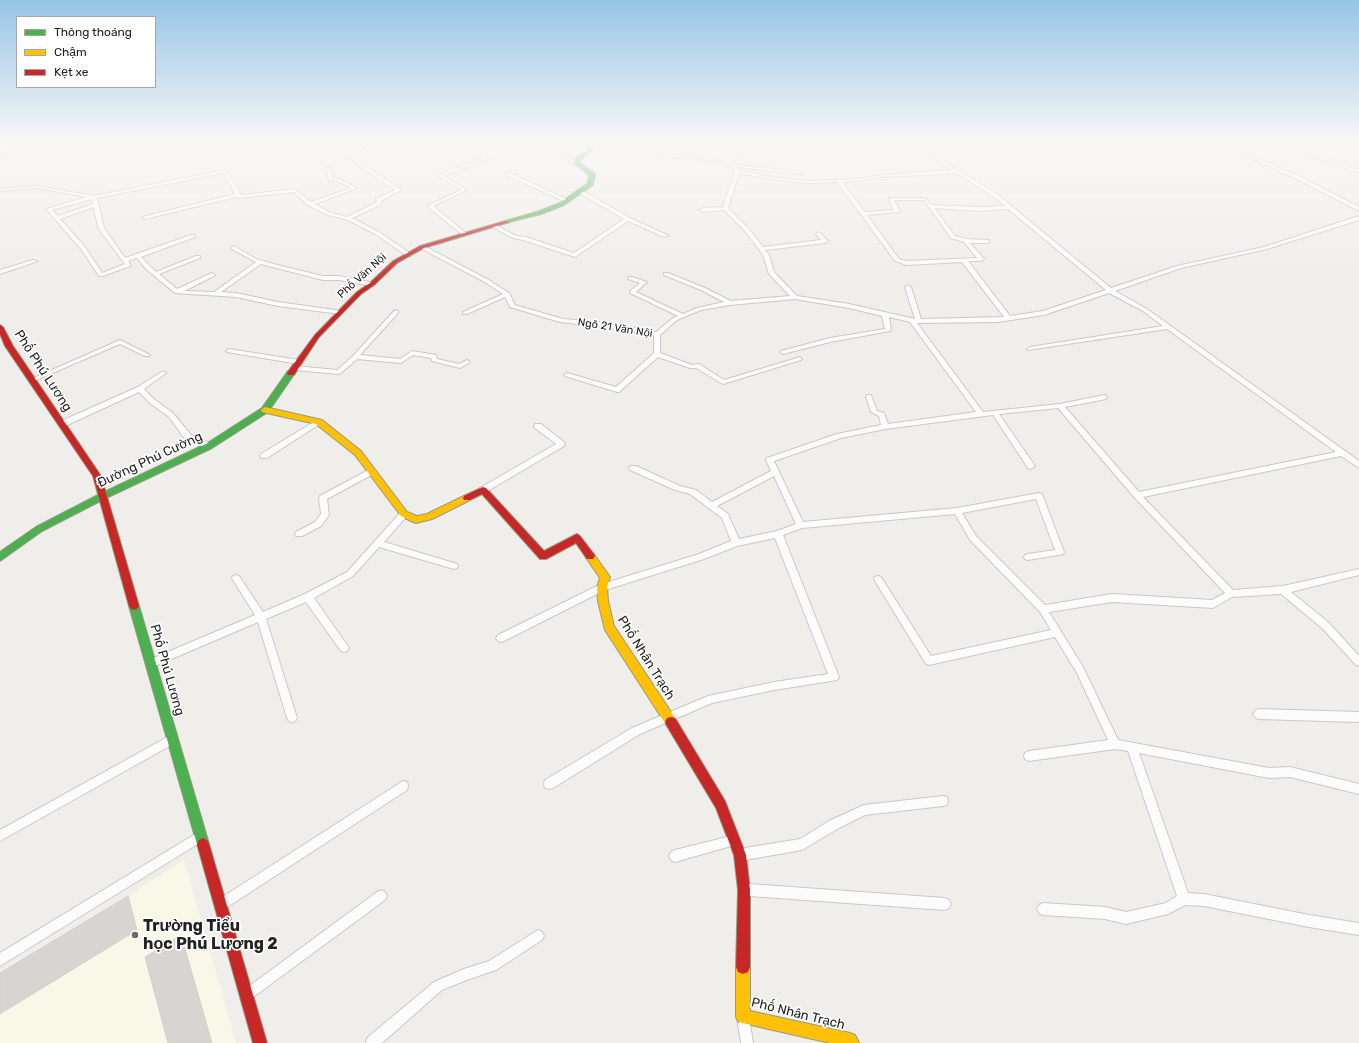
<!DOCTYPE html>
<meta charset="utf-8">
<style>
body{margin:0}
#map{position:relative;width:1359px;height:1043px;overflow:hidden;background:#f0eeeb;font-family:Rubik,sans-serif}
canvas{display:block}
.legend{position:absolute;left:16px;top:16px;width:140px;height:72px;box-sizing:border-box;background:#fff;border:1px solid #a7a7a7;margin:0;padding:5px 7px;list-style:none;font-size:12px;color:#222}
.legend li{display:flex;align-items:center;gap:8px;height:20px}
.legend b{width:20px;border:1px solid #a7a7a7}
</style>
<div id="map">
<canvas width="1359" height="1043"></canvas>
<ul class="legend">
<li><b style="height:5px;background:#4caf50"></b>Thông thoáng</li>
<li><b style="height:5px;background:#ffc107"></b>Chậm</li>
<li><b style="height:5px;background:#c62828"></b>Kẹt xe</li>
</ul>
</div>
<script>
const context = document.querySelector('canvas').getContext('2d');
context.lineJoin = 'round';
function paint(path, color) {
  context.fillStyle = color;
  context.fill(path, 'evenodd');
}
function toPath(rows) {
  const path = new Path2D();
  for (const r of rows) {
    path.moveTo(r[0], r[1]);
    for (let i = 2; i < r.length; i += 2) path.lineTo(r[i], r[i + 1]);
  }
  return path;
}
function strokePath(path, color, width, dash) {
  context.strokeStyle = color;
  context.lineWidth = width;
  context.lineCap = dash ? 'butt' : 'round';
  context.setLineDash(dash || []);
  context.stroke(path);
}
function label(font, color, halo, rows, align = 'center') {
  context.font = font + ' Rubik,sans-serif';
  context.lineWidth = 3.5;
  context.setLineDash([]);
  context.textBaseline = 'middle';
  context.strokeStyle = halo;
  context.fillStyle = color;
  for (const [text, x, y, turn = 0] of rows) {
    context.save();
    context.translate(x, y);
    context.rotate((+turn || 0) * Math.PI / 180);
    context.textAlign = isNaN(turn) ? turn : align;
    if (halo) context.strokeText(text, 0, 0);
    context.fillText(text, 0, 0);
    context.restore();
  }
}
paint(toPath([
 [184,860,236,1043,0,1043,0,973,128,896]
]), '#f8f7e8');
const building = toPath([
 [128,896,137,930,0,1014,0,973,128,896],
 [181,935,212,1043,168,1043,145,957,181,935]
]);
paint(building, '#d7d4d2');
strokePath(building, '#d3d0cc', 1);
const lane = toPath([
 [34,143,37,143,42,152,42,153,38,153,34,146,0,156,0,154,34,143],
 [305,143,313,143,259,154,247,146,251,145,260,151,305,143],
 [355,143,359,143,367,152,355,157,364,165,401,190,381,201,382,204,352,218,379,232,411,254,411,256,407,256,375,234,348,220,325,214,306,204,294,192,239,198,236,197,145,219,142,217,235,194,224,173,97,198,104,228,125,258,191,235,195,235,195,237,141,257,156,272,196,256,200,256,200,258,159,274,177,289,212,273,215,275,214,276,184,291,214,292,256,262,232,249,231,248,234,246,256,259,281,266,323,276,339,276,374,283,374,285,372,286,339,280,323,280,261,264,221,292,236,293,278,302,342,311,342,313,340,314,278,306,236,297,175,293,146,269,137,258,128,261,131,265,130,266,103,276,99,276,81,249,46,209,87,197,37,188,0,191,0,189,37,186,94,196,225,170,227,171,241,195,295,189,311,202,351,188,337,181,329,180,326,168,328,167,330,168,333,178,340,179,357,188,315,204,329,212,347,217,377,202,376,199,395,190,360,167,350,157,350,155,362,151,355,143],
 [92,199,93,204,58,216,52,210,92,199],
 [94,207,98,228,125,264,102,273,85,247,60,219,94,207],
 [482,143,488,143,499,149,495,150,485,145,477,148,489,157,489,159,444,176,467,190,433,206,466,233,467,234,464,236,427,206,461,190,438,176,452,169,484,158,472,148,482,143],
 [544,143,549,143,579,163,575,164,544,143],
 [605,143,611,143,592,152,588,151,605,143],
 [619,143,626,143,665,154,726,160,738,153,775,143,782,143,742,155,730,161,732,164,801,172,803,173,803,174,736,167,739,170,770,177,809,181,857,179,882,175,952,170,910,143,915,143,998,195,1111,288,1177,266,1264,247,1359,216,1359,220,1267,249,1181,268,1115,291,1147,309,1359,461,1359,468,1341,456,1143,497,1233,590,1283,586,1359,569,1359,575,1291,592,1328,622,1359,656,1359,666,1356,665,1322,628,1281,594,1232,597,1213,608,1112,602,1049,612,1083,667,1118,740,1269,768,1290,767,1359,784,1359,794,1290,777,1269,778,1139,753,1188,893,1204,894,1309,915,1359,923,1359,935,1309,927,1204,906,1185,905,1168,914,1126,924,1105,919,1043,915,1039,913,1037,909,1039,905,1043,903,1105,907,1126,912,1166,903,1177,896,1128,751,1115,749,1029,761,1025,759,1024,756,1025,753,1029,751,1108,740,1077,673,1055,637,929,665,926,664,875,581,874,579,875,577,878,576,881,577,931,656,1051,630,1040,612,970,540,955,514,802,528,783,535,839,677,837,680,774,690,712,703,640,734,553,788,549,789,545,788,544,784,545,780,632,728,708,696,774,682,828,674,775,538,737,546,704,559,605,590,504,641,501,642,498,641,496,638,498,635,599,585,699,554,731,541,722,518,690,494,675,490,630,470,629,468,630,466,636,466,680,486,696,490,712,502,771,471,766,460,767,458,837,434,881,425,879,416,871,412,866,397,867,395,871,395,877,411,884,413,888,424,976,412,910,322,889,317,891,330,890,331,830,342,783,354,780,352,781,351,830,338,885,329,882,316,849,308,795,299,730,305,701,310,677,320,660,335,660,353,692,365,699,364,724,380,797,358,799,357,802,359,801,360,723,384,696,368,690,368,658,357,619,392,617,392,565,376,564,375,567,373,616,387,654,353,654,335,599,326,560,322,510,307,505,297,467,314,463,314,463,312,503,294,483,281,420,248,420,246,424,246,487,279,509,293,515,305,563,319,599,322,656,332,673,318,678,316,630,293,630,291,640,283,628,279,628,277,632,277,647,282,636,292,683,314,697,308,724,302,701,290,664,275,664,273,668,273,705,288,731,301,790,296,769,274,763,255,745,231,724,210,703,212,700,210,703,208,723,207,735,171,726,162,665,156,619,143],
 [739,173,770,179,809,183,837,182,895,261,907,265,962,262,1004,317,921,319,911,287,908,285,905,287,915,319,849,304,797,296,774,272,769,255,765,250,825,243,828,241,819,232,816,234,821,240,763,247,749,229,728,208,739,173],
 [956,173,994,197,1005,206,979,207,932,205,925,198,891,198,889,199,894,210,865,212,842,182,857,181,882,177,948,174,956,173],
 [894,200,924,200,951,238,964,242,977,258,907,261,899,259,867,215,899,212,900,211,894,200],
 [934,208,979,211,1008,209,1106,290,1043,311,1010,316,968,261,981,261,984,259,970,243,987,243,989,242,989,240,966,239,955,236,934,208],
 [1109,293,1143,311,1163,326,1030,347,1027,349,1028,350,1167,329,1336,452,1139,492,1065,407,1106,399,1107,397,1106,395,1104,395,1060,404,983,412,917,323,998,322,1044,315,1109,293],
 [1058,408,1134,497,1225,593,1212,600,1112,594,1045,605,976,536,962,513,1036,499,1055,550,1028,554,1025,555,1024,557,1025,559,1028,560,1063,554,1064,552,1042,494,1039,493,957,508,803,522,774,461,841,438,885,429,993,415,1028,468,1031,469,1035,466,999,414,1058,408],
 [774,476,796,524,777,531,739,539,728,514,717,506,774,476],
 [1216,143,1222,143,1301,177,1359,207,1359,211,1297,179,1216,143],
 [1275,143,1281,143,1359,170,1359,173,1275,143],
 [506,173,510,173,571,201,566,202,506,175,506,173],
 [579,191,583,191,630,218,669,236,664,237,628,221,575,257,523,240,513,238,491,226,496,225,516,236,526,237,574,253,624,219,579,193,579,191],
 [33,260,38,261,0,274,0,270,33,260],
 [396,310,398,311,398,313,360,355,400,359,412,351,436,355,437,359,459,364,467,360,469,361,469,363,460,368,432,361,431,358,413,355,401,363,357,359,341,373,339,374,295,370,292,368,295,366,337,370,353,356,394,311,396,310],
 [120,340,150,355,149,356,145,356,120,344,34,381,30,381,29,380,120,340],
 [229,349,299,360,302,362,299,364,227,352,226,351,229,349],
 [163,371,166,373,165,374,144,389,155,400,173,413,191,435,212,444,213,446,212,448,206,448,185,439,169,417,151,404,139,392,65,426,62,426,58,424,59,422,138,387,163,371],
 [317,420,319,420,323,422,267,458,261,458,260,456,261,454,317,420],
 [535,424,541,424,564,442,565,444,564,446,486,492,480,492,479,490,480,488,556,444,535,428,534,426,535,424],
 [372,468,376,471,375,473,327,499,329,515,321,526,302,536,296,536,295,534,296,532,315,522,321,514,319,498,320,496,372,468],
 [404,511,408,514,407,516,384,542,454,563,457,564,458,566,457,568,454,569,379,547,353,576,314,598,347,645,349,648,347,651,344,652,341,651,306,602,266,619,297,718,295,721,292,723,289,721,287,718,258,622,155,666,152,667,149,666,147,663,149,660,255,615,233,580,232,578,233,576,236,575,239,576,263,612,305,594,347,572,401,512,404,511],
 [1258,709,1359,712,1359,722,1258,719,1255,717,1253,714,1255,711,1258,709],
 [171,735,175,737,176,740,175,743,0,841,0,830,171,735],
 [403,781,407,782,408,786,407,790,229,906,225,908,221,906,219,902,221,898,403,781],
 [943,796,947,797,948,801,947,805,943,806,865,815,839,828,802,850,745,860,741,858,739,854,741,850,745,848,800,839,831,820,864,805,943,796],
 [197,833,201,834,202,838,201,842,0,966,0,953,197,833],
 [731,836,735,837,736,841,735,845,731,846,675,862,671,860,669,856,671,852,675,850,731,836],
 [749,884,945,898,949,900,951,904,949,908,945,910,749,896,745,894,743,890,745,886,749,884],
 [381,890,385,892,387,896,385,900,256,995,252,997,248,995,246,991,248,987,377,892,381,890],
 [538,930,542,932,544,936,542,940,496,970,464,981,442,990,382,1043,366,1043,367,1038,434,982,464,969,489,961,538,930],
 [744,1018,748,1020,750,1024,753,1043,741,1043,738,1024,740,1020,744,1018]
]);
const fast = toPath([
 [583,143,588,143,593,147,592,152,580,160,580,163,595,174,593,185,564,205,541,214,505,223,505,221,537,212,560,203,588,183,589,175,574,163,576,158,587,150,587,147,583,143],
 [288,371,291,371,295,373,268,412,212,448,106,498,42,531,0,561,0,552,36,527,100,494,206,444,262,408,288,371],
 [134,602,137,603,139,606,209,844,207,848,203,850,199,848,197,844,129,606,131,603,134,602]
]);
const slow = toPath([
 [265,407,322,420,361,451,407,512,417,516,427,514,464,496,467,495,471,498,470,500,432,519,416,523,413,522,401,516,355,455,316,424,262,412,261,410,265,407],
 [590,552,593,553,610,577,607,587,608,601,614,626,675,718,677,722,675,726,671,727,667,726,605,630,598,601,597,587,600,578,585,556,587,553,590,552],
 [743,960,748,962,750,967,750,1011,850,1033,855,1035,859,1043,830,1043,738,1022,736,1017,736,967,738,962,743,960]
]);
const jam = toPath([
 [505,221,510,222,424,248,397,263,374,285,361,294,319,337,294,375,288,375,287,373,315,335,357,292,370,283,393,261,420,246,505,221],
 [0,325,3,327,13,346,101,476,139,606,137,609,134,610,131,609,129,606,93,476,5,346,0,334,0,325],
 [483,487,486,488,544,551,577,534,580,536,593,553,595,556,593,559,587,559,576,543,546,559,540,559,482,494,470,500,464,500,463,498,464,496,483,487],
 [671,717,675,718,725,801,746,855,750,890,750,967,748,972,743,974,738,972,736,967,738,890,734,855,716,808,667,726,665,722,667,718,671,717],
 [203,838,207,840,209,844,267,1043,253,1043,197,844,199,840,203,838]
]);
strokePath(lane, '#c9c8c7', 2);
strokePath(fast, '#999a82', 2);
strokePath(slow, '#999a82', 2);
strokePath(jam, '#999a82', 2);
paint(lane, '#fdfcfc');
paint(fast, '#4caf50');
paint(slow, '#ffc107');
paint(jam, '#c62828');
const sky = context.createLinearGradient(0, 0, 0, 289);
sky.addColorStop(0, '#97c4e6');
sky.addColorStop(0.49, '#f8f7f6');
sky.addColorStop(1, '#f8f7f600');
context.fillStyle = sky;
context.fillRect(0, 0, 1359, 289);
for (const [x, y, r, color] of [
 [135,935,4,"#6a6968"]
]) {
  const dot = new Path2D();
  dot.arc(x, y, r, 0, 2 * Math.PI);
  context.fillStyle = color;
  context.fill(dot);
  strokePath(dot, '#fff', 1.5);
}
label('11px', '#222', '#fff', [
 ["Phố Văn Nội",362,276,-42],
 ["Ngõ 21 Văn Nội",615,328,9]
]);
label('13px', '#222', '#fff', [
 ["Phố Phú Lương",43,371,57],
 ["Đường Phú Cường",150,460,-25],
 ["Phố Nhân Trạch",646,658,58],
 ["Phố Phú Lương",167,670,74],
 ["Phố Nhân Trạch",798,1014,14]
]);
label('bold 16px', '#222', '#fff', [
 ["Trường Tiểu",143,926],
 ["học Phú Lương 2",143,944]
], 'left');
</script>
